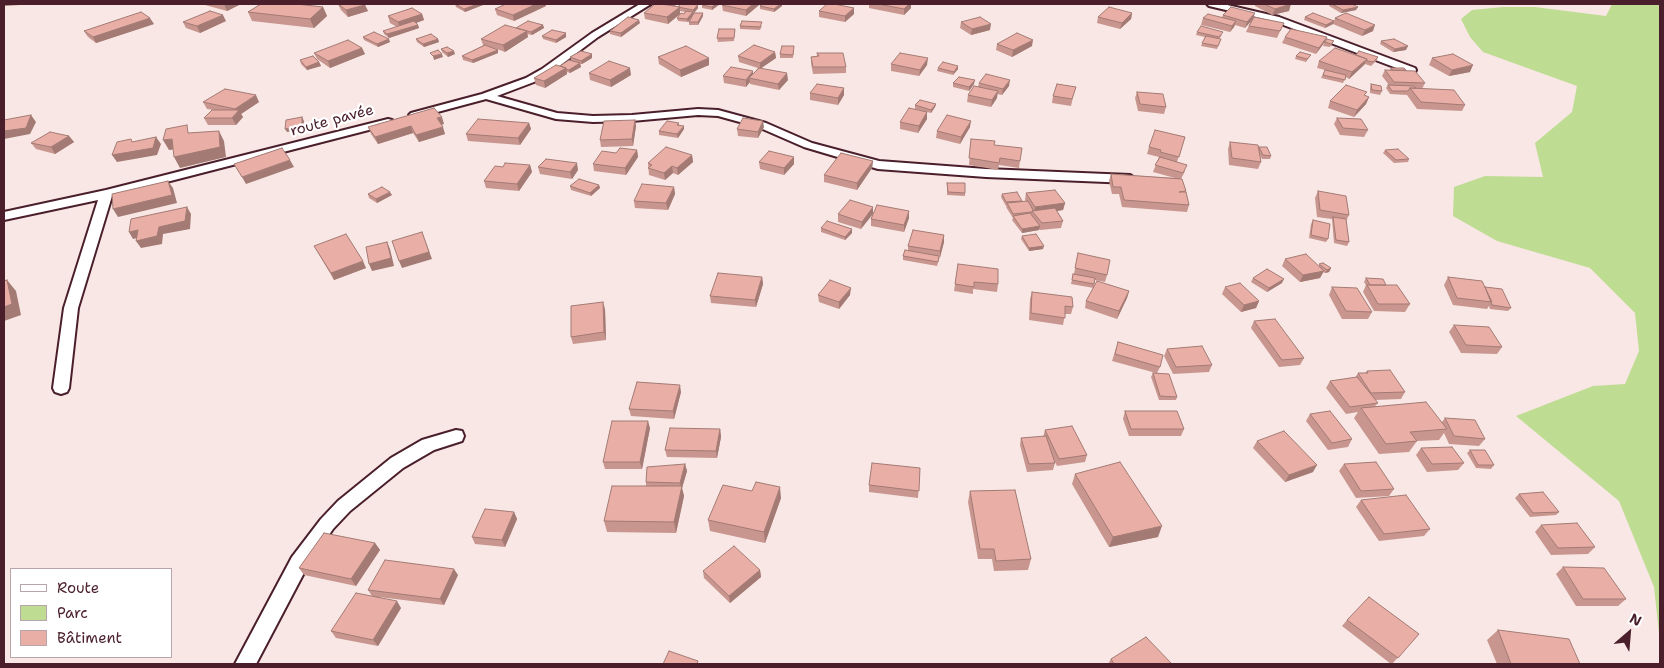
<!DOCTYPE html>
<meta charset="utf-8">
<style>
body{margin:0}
#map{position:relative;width:1664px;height:668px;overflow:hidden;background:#f8e7e4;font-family:"Shantell Sans",sans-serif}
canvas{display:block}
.frame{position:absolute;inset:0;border:5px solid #4a1f2b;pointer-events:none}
.legend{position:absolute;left:10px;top:568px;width:162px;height:90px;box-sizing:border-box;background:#fff;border:1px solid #b7a5aa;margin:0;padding:6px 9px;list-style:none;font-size:15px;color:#4a1f2b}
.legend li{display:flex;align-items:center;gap:10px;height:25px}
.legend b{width:25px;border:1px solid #b7a5aa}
.north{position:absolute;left:1604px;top:608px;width:50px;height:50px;-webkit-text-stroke:4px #fff;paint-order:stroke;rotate:27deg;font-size:14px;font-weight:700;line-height:20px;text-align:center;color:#4a1f2b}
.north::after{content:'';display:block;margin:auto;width:18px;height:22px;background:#4a1f2b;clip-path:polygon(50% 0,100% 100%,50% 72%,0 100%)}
</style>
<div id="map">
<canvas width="1664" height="668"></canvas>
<div class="frame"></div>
<ul class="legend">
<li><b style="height:6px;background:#fff"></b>Route</li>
<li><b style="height:14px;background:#bfdc93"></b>Parc</li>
<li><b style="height:14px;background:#e9afa6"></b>Bâtiment</li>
</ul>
<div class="north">N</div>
</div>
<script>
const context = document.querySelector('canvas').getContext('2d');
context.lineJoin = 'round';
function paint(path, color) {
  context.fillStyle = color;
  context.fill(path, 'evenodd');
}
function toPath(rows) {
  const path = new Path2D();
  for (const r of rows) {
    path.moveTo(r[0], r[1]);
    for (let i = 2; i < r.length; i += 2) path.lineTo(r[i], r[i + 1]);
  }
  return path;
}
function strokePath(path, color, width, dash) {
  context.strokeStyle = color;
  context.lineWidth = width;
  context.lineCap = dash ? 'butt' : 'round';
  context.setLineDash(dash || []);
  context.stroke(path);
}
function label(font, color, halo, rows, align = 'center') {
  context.font = font + ' "Shantell Sans",sans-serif';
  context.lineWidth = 4.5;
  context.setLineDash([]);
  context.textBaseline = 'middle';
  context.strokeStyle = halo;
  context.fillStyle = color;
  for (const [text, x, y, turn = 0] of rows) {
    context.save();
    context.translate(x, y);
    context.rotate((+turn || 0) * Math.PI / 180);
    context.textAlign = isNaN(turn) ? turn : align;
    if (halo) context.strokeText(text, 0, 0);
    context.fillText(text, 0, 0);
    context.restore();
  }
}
paint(toPath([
 [1612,4,1660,4,1660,642,1654,587,1619,501,1516,416,1593,386,1625,384,1639,351,1635,313,1590,268,1497,241,1453,216,1454,187,1485,176,1543,177,1535,143,1572,112,1577,86,1483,52,1470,37,1461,19,1472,10,1503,7,1535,7,1606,16]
]), '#bfdc93');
const street = toPath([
 [640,4,651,4,598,37,550,73,534,82,497,96,557,113,593,116,632,115,698,109,718,110,766,123,812,143,879,161,986,169,1130,175,1136,179,1130,183,986,177,878,169,804,147,758,127,718,116,698,115,632,121,593,122,556,119,486,99,415,118,409,115,411,113,482,94,526,78,542,69,592,33,640,4],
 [1207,4,1223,4,1279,17,1415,68,1416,70,1415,72,1407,72,1273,21,1209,6,1207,4],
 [388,119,392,120,394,122,392,124,112,196,78,308,69,388,67,392,61,394,55,392,53,388,64,308,98,200,4,220,4,212,106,190,388,119],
 [456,430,462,431,464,436,462,441,434,450,403,468,350,511,333,529,306,569,256,664,235,664,292,557,321,519,338,501,391,458,422,440,456,430]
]);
strokePath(street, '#4a1f2b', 4);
paint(street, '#fff');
paint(toPath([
 [205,4,241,4,227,11,205,5],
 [261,4,305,4,306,5,323,7,327,16,314,28,252,21,248,12],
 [338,4,365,5,368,11,348,17,341,10],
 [455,4,483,5,465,12,456,7],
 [506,4,545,4,546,6,514,21,497,15,495,9],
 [655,4,678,4,673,6,698,8,694,13,703,16,698,25,689,25,689,22,692,16,688,22,678,21,677,18,684,14,685,12,680,11,680,14,668,24,645,19,644,13],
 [697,4,720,4,712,10,702,8,702,5],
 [724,4,759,4,759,5,746,16,723,11,722,5],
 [869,4,911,4,911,8,904,15,869,8],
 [1255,4,1290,4,1289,11,1272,15,1255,6],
 [1330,4,1352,4,1356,10,1341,13,1329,6],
 [760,6,782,6,774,12,760,9],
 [854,8,854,14,845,22,819,17,819,11],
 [1132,13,1131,19,1120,29,1097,23,1098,17],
 [422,14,424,20,416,23,418,25,419,28,389,38,384,34,383,31,397,27,390,23,388,16],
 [1223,15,1254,17,1281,29,1277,38,1246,32,1251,21,1245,28,1235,25,1234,27,1230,32,1201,25,1203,18,1222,17],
 [1305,17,1334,21,1335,18,1373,31,1362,36,1333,24,1325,28,1304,20],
 [226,21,200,33,186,28,183,22],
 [961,22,990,30,971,35,960,28],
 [640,23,621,37,610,34,610,31],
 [154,24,96,43,88,37,84,31],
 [543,25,544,28,532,35,527,34,528,37,505,52,494,48,498,50,498,53,473,63,463,60,462,56,484,45,483,45,481,39],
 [740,26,762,26,760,30,740,29],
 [735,29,734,41,718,42,717,38],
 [1197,32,1222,35,1219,39,1220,42,1217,49,1201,46,1205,37,1196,35],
 [542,36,566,37,556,43,543,39],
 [363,37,390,42,378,47,364,40],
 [1285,37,1327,37,1324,43,1316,54,1282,43],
 [416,39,438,39,439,42,424,47,417,42],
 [1334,41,1330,47,1323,46,1325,42],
 [1381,41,1406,50,1393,52,1380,44],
 [997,44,1032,46,1012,57,996,50],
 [362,48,365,54,330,68,317,59,314,53],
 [441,49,455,54,448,57,442,52],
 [794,50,793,58,780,58,780,54],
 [775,52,776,58,761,68,788,80,779,90,750,84,750,82,746,87,724,83,723,76,753,71,753,74,758,68,739,62,738,56],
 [817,53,846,67,846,73,813,74,811,63,811,57,817,56],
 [592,54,592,58,582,64,580,64,581,67,570,73,567,72,567,74,545,88,536,85,534,78,571,60,570,57],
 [1311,55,1309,58,1306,62,1295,59,1296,56],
 [1356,55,1378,57,1377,60,1371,66,1365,64,1349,79,1346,77,1343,83,1321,78,1325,70,1317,68,1319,61],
 [658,57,709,65,681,77,659,64],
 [1432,58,1470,72,1449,76,1429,65],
 [300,60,319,62,321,66,307,70,301,64],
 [891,64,927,65,919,76,891,71],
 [958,66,958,69,953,75,937,71,938,68],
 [1391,68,1406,70,1425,83,1422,89,1465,105,1462,111,1417,109,1407,95,1390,94,1386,88,1388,85,1389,85,1382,76,1385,70,1390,70],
 [589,73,631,75,611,87,590,80],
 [953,83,974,84,969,91,953,87],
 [979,83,1009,86,1002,95,997,94,997,98,991,107,967,102,968,95,978,87],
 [1371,84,1382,91,1380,95,1370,93,1370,88],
 [1137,92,1166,107,1164,114,1138,111,1135,98],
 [810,93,844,95,838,105,810,100],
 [1074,93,1071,106,1052,103,1053,96],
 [1365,96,1369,97,1366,104,1354,117,1328,108,1330,101],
 [203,102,259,102,241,114,243,117,236,125,208,125,204,118,214,110,207,109],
 [936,104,935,107,931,113,927,112,927,119,918,133,900,129,900,122,923,111,915,109,915,105],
 [1337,118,1368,130,1364,137,1340,135,1334,124],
 [635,120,636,126,633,146,601,147,600,140],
 [529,123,531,129,520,145,468,141,466,134],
 [679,123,679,125,684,129,678,138,659,135,659,131],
 [444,124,441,125,445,134,419,142,413,133,378,144,371,134,368,127],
 [764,127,758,138,738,136,737,129],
 [970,127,960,144,936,138,937,131],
 [69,136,74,142,55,154,36,149,31,143],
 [1185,137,1177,162,1185,171,1181,179,1186,191,1189,205,1187,212,1122,207,1119,194,1112,194,1109,181,1111,174,1175,178,1153,172,1159,157,1147,154,1149,147],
 [971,139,994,145,1020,161,1019,168,999,165,998,170,969,165],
 [1230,142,1259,148,1259,147,1271,156,1270,159,1262,159,1260,155,1261,162,1258,169,1229,165,1228,149],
 [637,150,638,157,626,175,594,171,593,164,616,153],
 [1385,150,1409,159,1408,162,1394,163,1383,153],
 [692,155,693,162,678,175,673,173,665,180,649,175,648,163],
 [794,157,794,164,784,175,760,169,759,162],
 [873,161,872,168,857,190,824,182,824,175],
 [530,165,532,172,519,191,486,188,484,181],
 [538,167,578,170,572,179,540,174],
 [947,183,965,193,965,196,947,195],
 [599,185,600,188,591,196,571,190,570,186],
 [674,187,675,194,668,210,635,208,634,201],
 [1318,191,1349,215,1346,221,1349,242,1347,246,1334,243,1332,219,1317,217,1315,198],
 [1026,193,1065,203,1063,210,1057,211,1063,221,1061,228,1040,230,1039,229,1039,230,1022,233,1012,220,1013,218,1006,207,1007,206,1006,206,1001,197,1002,194,1022,201,1022,202,1026,201,1025,200],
 [368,194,392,195,377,203,369,198],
 [873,207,861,229,838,222,838,214],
 [909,218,904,232,871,226,871,219],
 [1313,220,1328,239,1326,242,1309,238,1311,224],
 [821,228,852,229,852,233,845,240,821,232],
 [944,235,944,242,937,266,903,260,903,256,908,250,908,246],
 [1022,236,1043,249,1029,251,1021,239],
 [314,246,366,268,334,280],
 [1078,253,1107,275,1105,282,1095,280,1094,287,1129,291,1127,298,1117,319,1085,308,1086,301,1094,288,1071,284,1073,274,1074,274],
 [1285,259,1319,266,1319,264,1331,268,1329,272,1325,273,1323,272,1320,278,1300,282,1282,266],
 [958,264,998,284,997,292,973,289,973,294,954,291],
 [762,277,763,284,756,307,711,303,710,296],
 [1448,277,1485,287,1511,308,1508,311,1490,309,1489,306,1487,309,1453,305,1444,285],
 [1253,278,1282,283,1267,292,1251,282],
 [1366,278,1386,285,1410,304,1405,312,1374,311,1363,292,1366,285,1364,282],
 [1225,287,1259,301,1256,308,1241,312,1222,294],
 [1332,287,1372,312,1368,319,1342,319,1329,295],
 [1032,292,1073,307,1071,314,1065,314,1063,325,1029,320,1030,299],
 [818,295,850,295,839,309,819,302],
 [605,309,606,340,573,344,571,337],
 [1254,321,1304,358,1300,365,1279,367,1251,328],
 [1454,325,1502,347,1497,354,1461,353,1449,332],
 [1118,342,1160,367,1157,373,1177,397,1176,400,1159,400,1151,377,1153,373,1156,373,1112,361],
 [1167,349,1212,365,1209,372,1173,374,1164,356],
 [1367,371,1405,392,1401,399,1375,400,1378,403,1375,406,1442,422,1445,418,1485,439,1479,446,1449,444,1444,433,1439,440,1417,441,1409,452,1379,454,1354,418,1358,412,1346,414,1326,388,1330,381,1355,378,1358,373,1365,373],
 [681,392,674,419,631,416,629,409],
 [1125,411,1184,429,1181,436,1129,436,1123,419],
 [1310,414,1352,439,1348,447,1328,450,1306,421],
 [650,428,642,469,605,469,603,462],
 [720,429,721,437,717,458,667,457,665,450],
 [1045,430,1087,455,1085,462,1057,466,1053,458,1055,463,1053,470,1027,472,1020,445,1021,438,1043,437],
 [1257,441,1313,472,1285,482,1253,448],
 [1421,448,1464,463,1458,470,1427,472,1416,455],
 [1470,450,1494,465,1491,469,1476,468,1467,453],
 [685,464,687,471,682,488,684,496,676,533,607,532,604,521,646,486,646,482],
 [1344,464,1394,489,1389,496,1356,498,1339,471],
 [920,468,918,498,869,492,869,485],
 [1075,474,1158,537,1109,547,1072,484],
 [970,491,1031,559,1028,570,994,571,992,559,978,559,968,502],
 [1519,494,1559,512,1556,515,1530,517,1515,498],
 [781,498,765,543,710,531,708,520],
 [1361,500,1430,529,1424,536,1379,541,1356,507],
 [514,512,517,519,505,547,475,544,472,537],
 [1541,525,1595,547,1588,554,1551,555,1535,532],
 [375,543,380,550,356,586,304,575,299,568],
 [1563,567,1626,599,1618,606,1576,606,1556,574],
 [760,570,761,577,730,603,704,578,703,571],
 [458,575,444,605,379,597,401,608,378,646,336,638,331,631,372,596,368,590],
 [1347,620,1419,634,1392,664,1391,664,1342,626],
 [1498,630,1580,664,1497,664,1487,640],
 [1111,659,1172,664,1108,664]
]), '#c8968f');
paint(toPath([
 [4,4,36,4,4,6],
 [224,4,241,4,227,11],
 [478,4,482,4,483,5,465,12,464,9],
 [536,4,545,4,546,6,514,21,513,15],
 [670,4,678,4,670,8],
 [715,4,720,4,712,10,712,7],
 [753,4,759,4,759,5,746,16,746,10],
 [780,4,782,4,782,6,774,12,774,9],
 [909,4,911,4,911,8,904,15,904,9],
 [1291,4,1289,11,1272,15,1275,9],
 [365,5,368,11,348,17,346,10],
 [698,5,698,8,694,13,693,10],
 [323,7,327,16,314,28,310,19],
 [680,7,680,14,668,24,667,17],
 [1358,7,1356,10,1341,13,1343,10],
 [854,8,854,14,845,22,845,16],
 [693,12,693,15,688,22,687,19],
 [703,13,703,16,698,25,698,22],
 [1132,13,1131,19,1120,29,1122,23],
 [1255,13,1253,19,1245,28,1247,22],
 [422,14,424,20,400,29,398,22],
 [223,15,226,21,200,33,197,26],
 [150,18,154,24,96,43,93,37],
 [639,20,640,23,621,37,621,33],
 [1236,21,1234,27,1230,32,1232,26],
 [1334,21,1333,24,1325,28,1326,25],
 [991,24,990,30,971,35,972,29],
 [418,25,419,28,389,38,387,34],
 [543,25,544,28,532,35,531,32],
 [1375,25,1373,31,1362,36,1365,30],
 [527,31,528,37,505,52,503,45],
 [566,33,566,37,556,43,556,40],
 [1327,37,1324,43,1316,54,1319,48],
 [389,39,390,42,378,47,377,44],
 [438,39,439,42,424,47,423,44],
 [1033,40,1032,46,1012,57,1013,50],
 [1408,46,1406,50,1393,52,1395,49],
 [362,48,365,54,330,68,328,61],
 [498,50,498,53,473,63,472,60],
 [454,51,455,54,448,57,447,53],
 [775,52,776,58,760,69,760,63],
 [442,54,443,57,434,60,433,56],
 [592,54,592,58,582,64,581,61],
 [709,58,709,65,681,77,680,70],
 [928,58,927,65,919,76,920,70],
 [1367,59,1364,65,1349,79,1352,72],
 [319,62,321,66,307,70,306,67],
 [580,63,581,67,570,73,569,70],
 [1473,65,1470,72,1449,76,1452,70],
 [958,66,958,69,953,75,954,72],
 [566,68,567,74,545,88,544,81],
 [630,68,631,75,611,87,610,80],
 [753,71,753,78,749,78,750,82,746,87,746,80],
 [787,73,788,80,779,90,778,84],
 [975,80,974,84,969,91,969,87],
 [1010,80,1009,86,1002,95,1003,89],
 [844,88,844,95,838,105,838,98],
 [998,91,997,98,991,107,992,100],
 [256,95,259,102,241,114,243,117,236,125,232,118,237,113,235,109],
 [1369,97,1366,104,1354,117,1357,110],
 [936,104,935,107,931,113,931,110],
 [927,112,927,119,918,133,919,126],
 [31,115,36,122,30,134,4,139,4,131],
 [302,117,304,121,303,129,287,132,285,129],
 [442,117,444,124,439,125,437,118],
 [635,120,636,126,633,146,632,139],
 [763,121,764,127,758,138,758,132],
 [971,121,970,127,960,144,961,137],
 [529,123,531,129,520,145,518,138],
 [411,126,413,133,378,144,375,137],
 [684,126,684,129,678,138,677,134],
 [443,127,445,134,419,142,416,135],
 [219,131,224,141,226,157,180,168,174,157],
 [69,136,74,142,55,154,51,147],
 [156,137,161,144,157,155,117,162,112,155],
 [172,139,178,149,169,150,163,140],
 [637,150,638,157,626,175,625,168],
 [692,155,693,162,678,175,677,168],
 [794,157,794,164,784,175,784,168],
 [290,160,294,167,246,184,242,177],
 [873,161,872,168,857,190,857,183],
 [577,163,578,170,572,179,570,172],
 [530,165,532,172,519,191,517,184],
 [672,166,673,173,665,180,664,173],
 [168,181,173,188,177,203,118,217,113,209],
 [599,185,600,188,591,196,590,193],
 [674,187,675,194,668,210,666,203],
 [390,192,392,195,377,203,376,199],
 [1065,203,1063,210,1034,214,1035,207],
 [187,207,191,214,190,229,163,234,162,244,141,248,136,241],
 [873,207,873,214,861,229,862,222],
 [909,211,909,218,904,232,904,225],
 [1040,226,1039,230,1022,233,1022,229],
 [852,229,852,233,845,240,845,237],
 [138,230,142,237,133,239,129,232],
 [422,232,432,259,402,268,399,261],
 [944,235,944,242,940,258,940,251],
 [387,242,390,249,394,266,372,271,369,264],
 [1044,246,1043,249,1029,251,1029,248],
 [363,261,366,268,334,280,331,273],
 [1331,268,1329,272,1325,273,1327,270],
 [1324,271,1320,278,1300,282,1303,275],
 [762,277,763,284,756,307,755,300],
 [1284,279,1282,283,1267,292,1269,288],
 [7,280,16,291,21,315,4,321,4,307],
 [851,288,850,295,839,309,839,302],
 [1129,291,1127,298,1117,319,1119,311],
 [1259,301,1256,308,1241,312,1244,305],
 [603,302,605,309,606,340,604,332],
 [680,385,681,392,674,419,673,411],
 [648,421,650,428,642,469,640,462],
 [720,429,721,437,717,458,716,451],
 [685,464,687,471,682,488,684,496,676,533,674,522,681,488,680,483],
 [1317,465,1313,472,1285,482,1289,475],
 [780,487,781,498,765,543,764,532],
 [514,512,517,519,505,547,502,540],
 [1162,526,1158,537,1109,547,1113,537],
 [375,543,380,550,356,586,351,579],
 [454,569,458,575,444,605,440,599],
 [760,570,761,577,730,603,729,596],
 [397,601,401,608,378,646,373,640]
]), '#a37a74');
const building = toPath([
 [261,4,296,4,323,7,310,19,248,12,261,4],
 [338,4,364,4,365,5,346,10,338,4],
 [455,4,478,4,464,9,455,4],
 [506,4,536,4,513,15,495,9,506,4],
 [655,4,661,4,680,7,667,17,644,13,655,4],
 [681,4,687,4,698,5,693,10,678,7,681,4],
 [703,4,715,4,712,7,702,5,703,4],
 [724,4,753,4,746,10,722,5,724,4],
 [763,4,780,4,774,9,760,6,763,4],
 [827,4,834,4,854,8,845,16,819,11,827,4],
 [878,4,909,4,904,9,878,4],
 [1264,4,1291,4,1275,9,1264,4],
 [1332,4,1352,4,1358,7,1343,10,1332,4],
 [1109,7,1132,13,1122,23,1098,17,1109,7],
 [1231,7,1255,13,1247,22,1223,15,1231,7],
 [412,8,422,14,398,22,388,16,412,8],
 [210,11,223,15,197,26,183,22,210,11],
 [686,11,693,12,687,19,677,18,681,13,684,14,686,11],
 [141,12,150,18,93,37,84,31,141,12],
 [694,13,703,13,698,22,689,22,694,13],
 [1313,13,1334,21,1326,25,1305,17,1313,13],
 [1346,13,1375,25,1365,30,1335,18,1346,13],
 [1208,14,1236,21,1232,26,1203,18,1208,14],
 [628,17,639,20,621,33,610,31,628,17],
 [980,17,991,24,972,29,961,22,980,17],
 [1254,17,1284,23,1280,31,1249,26,1254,17],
 [414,21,418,25,387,34,383,31,414,21],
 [528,21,543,25,531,32,516,28,528,21],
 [742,21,762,22,760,27,740,26,742,21],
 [505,25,527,31,503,45,481,39,505,25],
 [1201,26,1223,32,1219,37,1197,32,1201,26],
 [719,29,735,29,734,38,717,38,719,29],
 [1291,29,1327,37,1319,48,1285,37,1291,29],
 [552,30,566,33,556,40,542,36,552,30],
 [374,32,389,39,377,44,363,37,374,32],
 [1017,33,1033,40,1013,50,997,44,1017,33],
 [431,34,438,39,423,44,416,39,431,34],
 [1206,36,1221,39,1218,46,1202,43,1206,36],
 [1327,39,1334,41,1331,44,1325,42,1327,39],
 [1394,39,1408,46,1395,49,1381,41,1394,39],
 [348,40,362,48,328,61,314,53,348,40],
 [485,45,498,50,472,60,462,56,485,45],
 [754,45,775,52,760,63,738,56,754,45],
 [686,46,709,58,680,70,658,57,686,46],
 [782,46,794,46,793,55,780,54,782,46],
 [447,47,454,51,447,53,441,49,447,47],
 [1335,48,1367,59,1352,72,1319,61,1335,48],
 [438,50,442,54,433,56,430,53,438,50],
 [581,51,592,54,581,61,570,57,581,51],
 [1359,51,1378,57,1373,62,1367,61,1367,59,1356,55,1359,51],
 [1300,52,1311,55,1307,59,1296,56,1300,52],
 [817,53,843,53,846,67,813,67,811,57,819,56,817,53],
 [900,53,928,58,920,70,891,64,900,53],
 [1453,54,1473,65,1452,70,1432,58,1453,54],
 [313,56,319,62,306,67,300,60,313,56],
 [569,60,580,63,569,70,566,69,566,68,560,66,569,60],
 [609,61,630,68,610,80,589,73,609,61],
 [943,62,958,66,954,72,938,68,943,62],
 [556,65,566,68,544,81,534,78,556,65],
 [731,67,753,71,746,80,723,76,731,67],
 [759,68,787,73,778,84,749,78,759,68],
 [1391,68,1404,68,1406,70,1392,70,1391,68],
 [1325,70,1346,75,1345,80,1323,75,1325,70],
 [1385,70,1415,71,1425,83,1394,82,1385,70],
 [986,74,1010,80,1003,89,979,83,986,74],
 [959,77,975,80,969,87,953,83,959,77],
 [817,84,844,88,838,98,810,93,817,84],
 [1057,84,1076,87,1072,99,1053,96,1057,84],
 [1371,84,1381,86,1382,91,1372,90,1371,84],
 [1346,85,1367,92,1364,95,1369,97,1357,110,1330,101,1346,85],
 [1388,85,1414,86,1416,88,1410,88,1408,91,1392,91,1388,85],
 [974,86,998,91,992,100,968,95,974,86],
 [1410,88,1454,90,1465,105,1421,102,1410,88],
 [225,89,256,95,235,109,203,102,225,89],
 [1137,92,1163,94,1166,107,1140,104,1137,92],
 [920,100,936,104,931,110,915,105,920,100],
 [434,108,442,117,437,118,443,127,416,135,411,126,375,137,368,127,434,108],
 [909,108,927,112,919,126,900,122,909,108],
 [212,110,239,110,232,118,204,118,212,110],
 [31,115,26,128,4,131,4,120,31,115],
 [947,115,971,121,961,137,937,131,947,115],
 [302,117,302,126,285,129,286,120,302,117],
 [743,118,763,121,758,132,737,129,743,118],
 [1337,118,1361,119,1368,130,1343,128,1337,118],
 [478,119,529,123,518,138,466,134,478,119],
 [635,120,632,139,600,140,604,121,635,120],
 [667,121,679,123,677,125,684,126,677,134,659,131,667,121],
 [187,125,188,133,219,131,220,147,174,157,172,139,163,140,166,129,187,125],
 [1155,130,1185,137,1179,157,1160,152,1161,150,1149,147,1155,130],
 [50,132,69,136,51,147,31,143,50,132],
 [156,137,153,148,112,155,117,142,131,139,132,142,156,137],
 [971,139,995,141,994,145,1022,148,1020,161,1000,158,999,163,969,158,971,139],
 [1230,142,1258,145,1261,162,1232,158,1230,142],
 [666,147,692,155,677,168,672,166,664,173,648,168,652,165,648,163,666,147],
 [1259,147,1267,147,1271,156,1263,155,1259,147],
 [282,148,290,160,242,177,234,164,282,148],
 [620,148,637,150,625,168,593,164,602,151,616,153,620,148],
 [1398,149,1409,159,1396,160,1385,150,1398,149],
 [769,151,794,157,784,168,759,162,769,151],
 [841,153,873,161,857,183,824,175,841,153],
 [1160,157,1187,165,1183,173,1155,165,1160,157],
 [546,159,577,163,570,172,538,167,546,159],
 [505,163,530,165,517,184,484,181,495,166,503,167,505,163],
 [1111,174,1182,179,1186,191,1179,192,1186,192,1189,205,1124,200,1121,187,1113,187,1111,174],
 [579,179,599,185,590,193,570,186,579,179],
 [168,181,172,195,113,209,112,194,168,181],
 [947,183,965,183,965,193,948,192,947,183],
 [642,184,674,187,666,203,634,201,642,184],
 [382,187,390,192,376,199,368,194,382,187],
 [1055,190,1065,203,1035,207,1026,193,1055,190],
 [1318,191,1346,196,1349,215,1320,210,1318,191],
 [1017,192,1022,201,1006,202,1002,194,1017,192],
 [850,200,873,207,862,222,838,214,850,200],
 [1028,201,1033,210,1032,211,1032,212,1013,214,1007,203,1028,201],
 [877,205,909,211,904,225,871,219,877,205],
 [187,207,185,221,159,227,157,236,136,241,138,230,129,232,131,219,187,207],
 [1055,208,1063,221,1042,223,1032,211,1055,208],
 [1030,213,1040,226,1022,229,1013,216,1030,213],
 [1333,217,1346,219,1349,242,1336,240,1333,217],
 [1313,220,1330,224,1328,239,1311,235,1313,220],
 [827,221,852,229,845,237,821,228,827,221],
 [913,230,944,235,940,251,908,246,913,230],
 [422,232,429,252,399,261,392,241,422,232],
 [346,234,363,261,331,273,314,246,346,234],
 [1036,234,1044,246,1029,248,1022,236,1036,234],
 [387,242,391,258,369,264,366,247,387,242],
 [905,250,939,256,938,262,903,256,905,250],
 [1078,253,1110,260,1107,275,1075,268,1078,253],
 [1306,254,1324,271,1303,275,1285,259,1306,254],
 [1323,263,1331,268,1327,270,1319,264,1323,263],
 [958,264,998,269,998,284,974,282,974,287,955,284,958,264],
 [1267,269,1284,279,1269,288,1253,278,1267,269],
 [718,273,762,277,755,300,710,296,718,273],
 [1073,274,1095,278,1094,284,1072,280,1073,274],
 [1448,277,1482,281,1492,302,1457,298,1448,277],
 [1366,278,1383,279,1386,285,1370,285,1366,278],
 [7,280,12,304,4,307,4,281,7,280],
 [830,280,851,288,839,302,818,295,830,280],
 [1097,281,1129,291,1119,311,1086,301,1097,281],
 [1240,283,1259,301,1244,305,1225,287,1240,283],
 [1367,285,1397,285,1410,304,1378,304,1367,285],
 [1332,287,1357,288,1372,312,1346,311,1332,287],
 [1485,287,1502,289,1511,308,1492,305,1485,287],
 [1032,292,1072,297,1073,307,1065,306,1065,318,1031,313,1032,292],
 [603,302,604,332,571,337,571,306,603,302],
 [1275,319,1304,358,1282,360,1254,321,1275,319],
 [1454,325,1489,327,1502,347,1466,345,1454,325],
 [1118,342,1163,355,1160,367,1115,354,1118,342],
 [1202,346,1212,365,1176,367,1167,349,1202,346],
 [1390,370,1405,392,1371,393,1358,373,1368,373,1367,371,1390,370],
 [1153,373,1169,374,1177,397,1160,396,1153,373],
 [1357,377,1378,403,1350,407,1330,381,1357,377],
 [637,382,680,385,673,411,629,409,637,382],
 [1426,402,1447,429,1410,432,1417,441,1386,444,1361,408,1426,402],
 [1125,411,1177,411,1184,429,1131,429,1125,411],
 [1330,411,1352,439,1332,443,1310,414,1330,411],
 [1445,418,1475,420,1485,439,1454,436,1445,418],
 [612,421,648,421,640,462,603,462,612,421],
 [1072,426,1087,455,1059,459,1045,430,1072,426],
 [670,428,720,429,716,451,665,450,670,428],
 [1284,431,1317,465,1289,475,1257,441,1284,431],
 [1046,436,1055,463,1029,464,1021,438,1046,436],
 [1452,447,1464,463,1432,464,1421,448,1452,447],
 [1470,450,1485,450,1494,465,1478,465,1470,450],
 [1120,462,1162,526,1113,537,1075,474,1120,462],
 [1376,462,1394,489,1361,491,1344,464,1376,462],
 [872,463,920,468,919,491,869,485,872,463],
 [685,464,680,483,646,482,647,467,685,464],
 [756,482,780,487,764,532,708,520,723,485,752,491,756,482],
 [612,486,682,486,674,522,604,521,612,486],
 [1015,490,1031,559,996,561,994,549,980,549,970,491,1015,490],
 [1543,492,1559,512,1533,513,1519,494,1543,492],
 [1406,495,1430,529,1384,534,1361,500,1406,495],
 [485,509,514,512,502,540,472,537,485,509],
 [1577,523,1595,547,1558,548,1541,525,1577,523],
 [324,533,375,543,351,579,299,568,324,533],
 [734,546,760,570,729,596,703,571,734,546],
 [385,560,454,569,440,599,368,590,385,560],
 [1563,567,1604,568,1626,599,1583,599,1563,567],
 [356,593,397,601,373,640,331,631,356,593],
 [1369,597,1419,634,1398,658,1347,620,1369,597],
 [1498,630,1569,639,1580,664,1511,664,1498,630],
 [1146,637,1172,664,1114,664,1111,659,1146,637],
 [669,651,698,661,697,664,663,664,669,651]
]);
paint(building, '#e9afa6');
strokePath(building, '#a37a74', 1);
label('15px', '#4a1f2b', '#fff', [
 ["route pavée",332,121,-15]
]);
</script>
